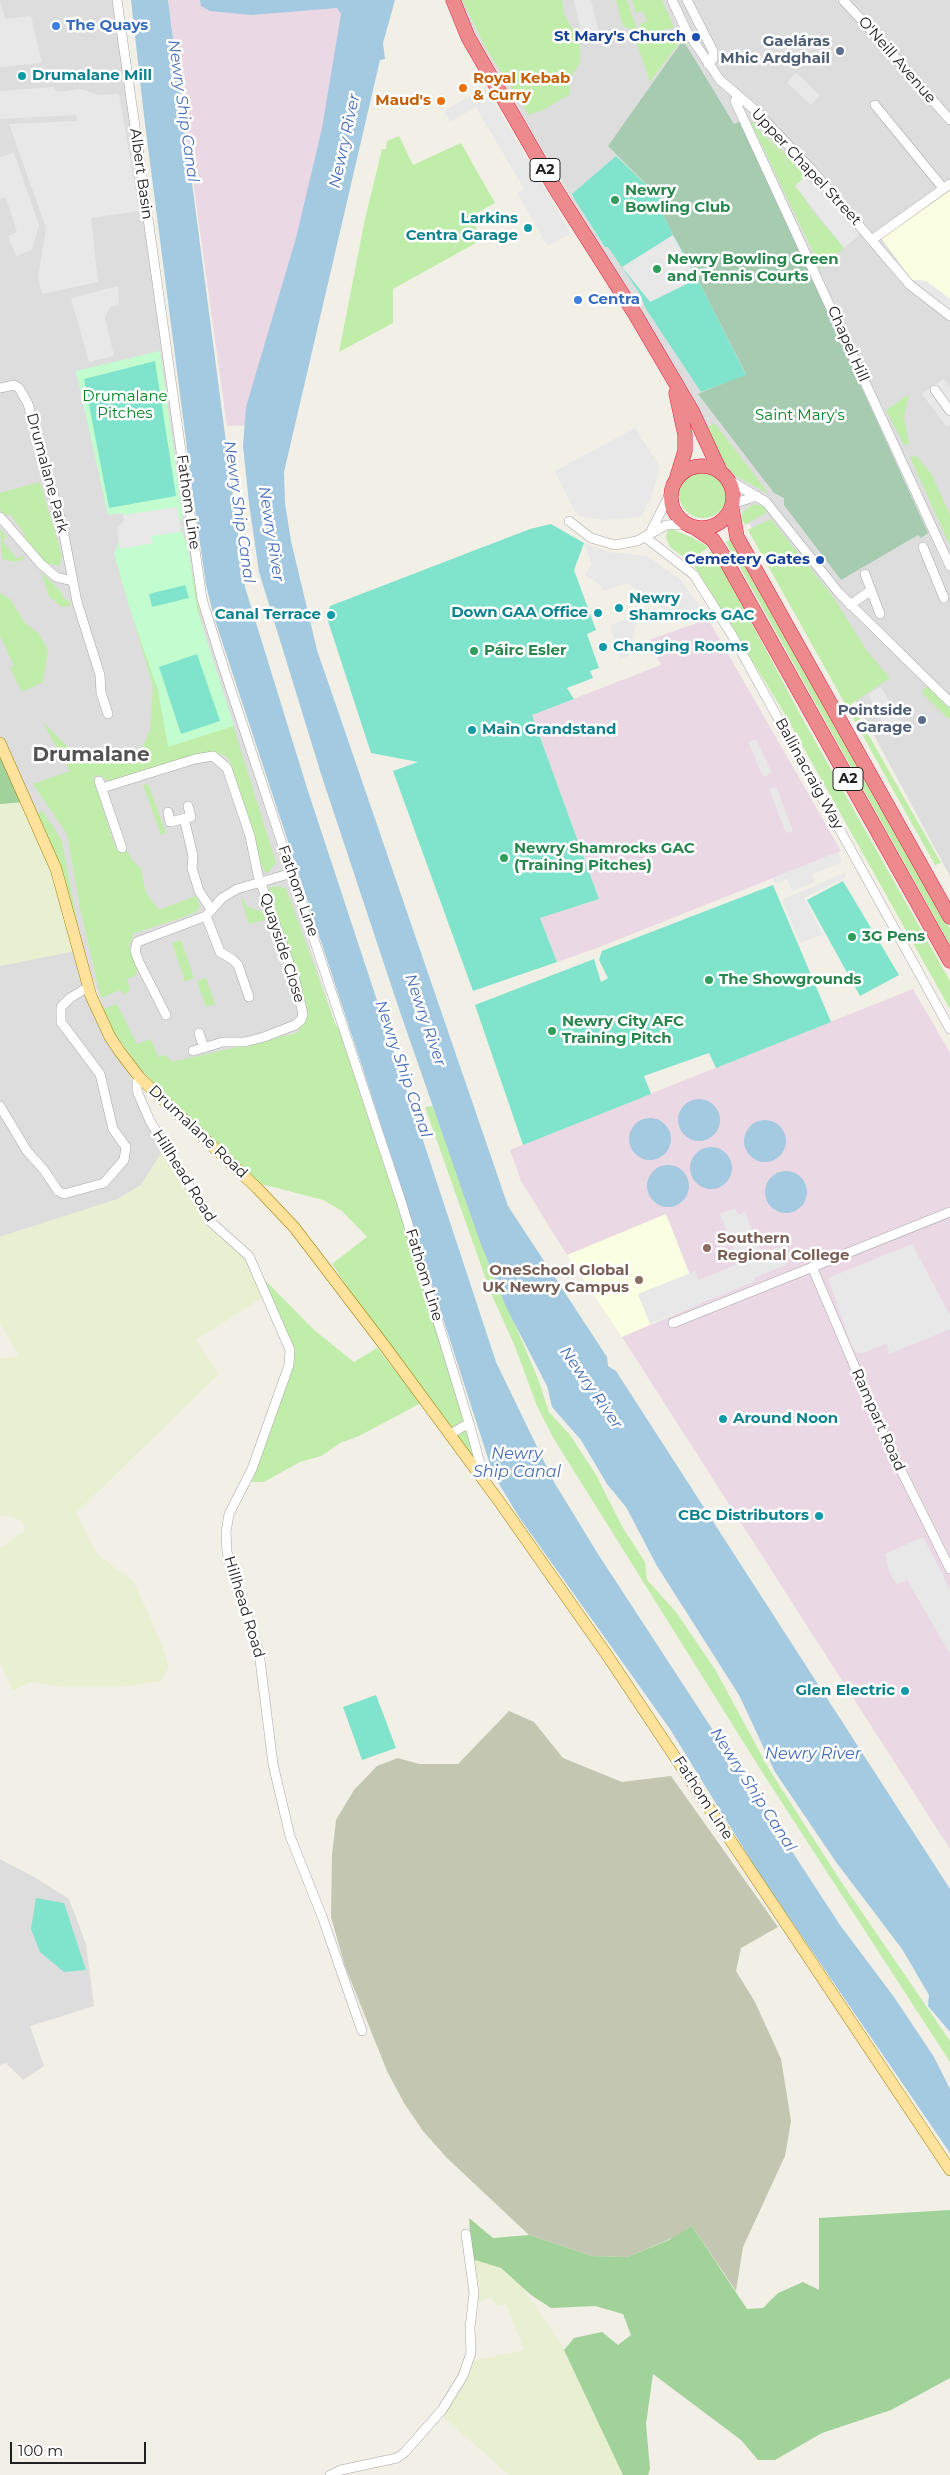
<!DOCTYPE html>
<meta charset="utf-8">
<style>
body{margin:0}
#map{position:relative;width:950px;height:2475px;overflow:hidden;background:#f1efe6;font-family:Montserrat,sans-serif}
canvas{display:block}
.scale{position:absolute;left:10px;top:2442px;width:136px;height:22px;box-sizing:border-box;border:2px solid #202020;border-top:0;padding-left:6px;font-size:15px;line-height:18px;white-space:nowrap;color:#202020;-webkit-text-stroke:4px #fff;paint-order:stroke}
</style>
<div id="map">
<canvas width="950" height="2475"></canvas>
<div class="scale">100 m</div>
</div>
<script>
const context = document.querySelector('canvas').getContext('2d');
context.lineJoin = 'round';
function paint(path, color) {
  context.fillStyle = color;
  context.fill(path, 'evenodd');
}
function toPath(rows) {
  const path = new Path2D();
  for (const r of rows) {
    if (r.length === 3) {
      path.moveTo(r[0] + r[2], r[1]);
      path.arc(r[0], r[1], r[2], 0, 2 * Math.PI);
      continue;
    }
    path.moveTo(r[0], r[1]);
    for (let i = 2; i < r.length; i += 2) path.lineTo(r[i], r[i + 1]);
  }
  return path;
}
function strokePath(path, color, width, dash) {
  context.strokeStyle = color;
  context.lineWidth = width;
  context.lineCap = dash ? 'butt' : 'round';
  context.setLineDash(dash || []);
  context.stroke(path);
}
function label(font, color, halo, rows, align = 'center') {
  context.font = font + ' Montserrat,sans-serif';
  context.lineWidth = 5;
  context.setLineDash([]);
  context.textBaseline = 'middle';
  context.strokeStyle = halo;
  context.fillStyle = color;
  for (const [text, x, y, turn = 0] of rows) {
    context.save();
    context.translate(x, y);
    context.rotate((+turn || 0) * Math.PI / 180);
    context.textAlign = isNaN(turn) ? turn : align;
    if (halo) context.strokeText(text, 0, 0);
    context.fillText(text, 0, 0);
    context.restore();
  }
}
paint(toPath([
 [0,0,120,0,161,343,198,602,336,1027,143,1072,109,1026,83,950,77,951,162,1152,141,1185,118,1199,0,1237],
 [459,0,950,0,950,876,816,628,739,508,741,492,680,380,528,125,461,8],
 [0,1859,34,1877,69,1899,86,1944,94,2006,30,2026,44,2066,23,2080,6,2063,0,2065]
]), '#dedddd');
paint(toPath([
 [168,0,354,0,298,262,249,425,227,426],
 [708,619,841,851,597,948,557,962,540,918,599,899,532,715,661,665,649,640],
 [913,989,950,1053,950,1849,590,1287,567,1255,521,1181,510,1150]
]), '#ead8e4');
paint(toPath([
 [950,190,950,299,926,281,912,280,881,238,921,207],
 [666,1214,701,1303,622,1337,567,1255]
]), '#fbffe1');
paint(toPath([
 [509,1711,534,1722,563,1758,622,1782,671,1776,778,1927,741,1948,736,1971,755,2002,781,2059,791,2121,785,2156,743,2247,736,2291,692,2226,675,2237,627,2257,592,2256,529,2235,447,2158,423,2131,404,2103,387,2071,345,1966,331,1917,332,1855,336,1820,354,1790,377,1766,398,1758,419,1764,458,1764]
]), '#c3c6b1');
paint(toPath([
 [24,802,58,880,76,951,0,966,0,804],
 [162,1152,234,1244,249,1256,265,1296,196,1340,219,1374,76,1513,97,1554,134,1582,161,1642,169,1667,161,1681,121,1687,67,1687,30,1682,13,1691,0,1662,0,1548,25,1531,23,1521,6,1515,0,1516,0,1359,19,1356,0,1323,0,1237,118,1199,141,1185],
 [471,2250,518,2281,561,2343,584,2392,632,2475,509,2475,441,2415,472,2361,524,2350,506,2304,497,2306,491,2297,479,2302,475,2291,480,2286,479,2282,475,2280]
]), '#e9f0d1');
paint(toPath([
 [462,0,562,0,564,14,580,43,580,63,569,80,570,94,545,109,529,115,488,52],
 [616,0,627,0,637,30,632,30,623,26],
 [632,0,662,0,674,27,643,36,640,24,647,21,643,11,636,13],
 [638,31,641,40,671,31,676,32,681,40,650,82,633,32],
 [749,118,784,158,791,175,786,160,759,125,802,172,804,178,797,184,811,209,844,248,821,269],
 [399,136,413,165,461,143,495,203,470,217,483,239,393,289,393,323,339,352,365,219,382,149,386,149,387,141],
 [909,394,904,417,909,444,904,445,886,410],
 [713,424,716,425,769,494,736,476,724,464,706,427],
 [916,456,931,473,950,515,950,546,910,457],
 [703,494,24],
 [40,482,62,556,60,566,49,564,38,557,23,539,26,536,10,514,5,516,0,510,0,493],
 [754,504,763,506,767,512,745,525,741,518,743,512],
 [771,519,833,597,867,651,890,678,851,704,941,863,935,865,748,530],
 [0,529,7,537,2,541,18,559,23,555,24,559,15,562,2,559],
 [671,529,691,537,709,547,689,561,670,547,666,537,667,531],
 [182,536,186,539,202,626,276,863,268,872,265,872,261,864,235,778,229,760,225,756,215,752,201,754,108,781,100,775,93,777,116,850,126,848,132,860,141,869,146,893,159,910,196,896,200,907,196,912,178,919,134,933,129,946,138,970,135,976,127,979,130,989,125,995,120,990,101,998,80,908,67,834,33,784,70,771,42,721,73,752,75,749,90,762,116,760,141,751,150,729,153,686,114,554],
 [732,538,950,929,950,945,726,542],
 [713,550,800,714,950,981,950,1009,783,711,693,564],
 [41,572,63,594,62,597,70,602,70,606,61,607,49,596],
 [0,593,10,599,25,623,39,634,48,650,43,682,22,692,10,668,14,666,0,636],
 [928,687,950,709,950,718,947,718,923,694,923,689],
 [148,784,166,833,161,835,143,785],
 [42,810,62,841,82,948,39,819,39,813],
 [272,886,286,888,336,1026,344,1025,481,1468,393,1354,332,1264,367,1237,342,1211,323,1200,254,1182,143,1072,109,1026,103,1009,117,1004,137,1044,151,1039,158,1057,166,1055,172,1062,297,1033,308,1014,269,889],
 [241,899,243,899,247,907,264,912,267,919,249,924],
 [181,940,194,978,185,982,172,943],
 [206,978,215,1004,206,1007,197,981],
 [433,1106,485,1253,538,1379,549,1412,570,1435,596,1475,623,1528,645,1562,647,1580,676,1612,716,1671,769,1769,840,1880,950,2041,950,2062,764,1775,554,1439,537,1406,514,1344,490,1291,425,1107],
 [260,1275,314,1330,354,1362,377,1348,421,1403,359,1436,340,1443,321,1456,300,1462,264,1482,252,1482,290,1360]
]), '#c1edaa');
paint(toPath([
 [0,755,24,802,0,804],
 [950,2210,950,2378,891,2410,822,2433,775,2460,758,2460,741,2440,653,2374,646,2424,650,2469,648,2475,623,2475,564,2350,574,2338,602,2332,618,2345,631,2335,623,2314,595,2306,551,2308,531,2295,501,2268,472,2259,469,2218,493,2238,529,2235,592,2256,627,2257,669,2240,692,2226,747,2309,763,2308,778,2293,803,2282,819,2290,819,2218]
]), '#a1d299');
paint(toPath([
 [683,40,734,124,740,121,928,533,921,538,918,535,841,580,784,505,784,498,774,493,698,394,746,374,688,260,673,235,658,204,662,200,608,146]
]), '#a6cbb1');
paint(toPath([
 [160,351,181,504,182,517,179,524,188,547,197,609,234,726,168,747,158,690,132,616,114,554,119,540,118,530,124,520,123,515,122,513,108,515,76,371]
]), '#c2fccf');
paint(toPath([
 [616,156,662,200,658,204,673,235,688,260,746,375,701,392,646,309,640,294,608,247,605,247,575,200,572,194],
 [155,361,176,496,109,508,84,379],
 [551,524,584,543,574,570,596,630,587,634,599,668,590,671,593,678,567,688,574,699,532,715,599,899,540,918,557,962,473,991,393,771,418,762,371,753,327,618,330,606,530,529],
 [185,585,189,598,152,607,149,594],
 [197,654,220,721,181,734,159,667],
 [843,881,899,975,860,996,807,900],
 [773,885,831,1022,716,1068,709,1053,644,1076,651,1094,523,1145,475,1005,594,959,601,982,608,978,599,960,602,951],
 [376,1695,396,1748,362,1760,343,1707],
 [36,1898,64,1903,86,1970,64,1972,40,1952,31,1929]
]), '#80e4cc');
paint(toPath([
 [0,0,5,19,31,16,42,63,0,67],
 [574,0,591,0,600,36,583,40],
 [796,73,820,95,811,105,787,83],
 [53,87,57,92,80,89,99,95,119,94,139,211,91,218,98,282,42,294,38,278,46,228,9,124,77,121,76,115,0,119,0,91],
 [485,87,571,233,548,246,517,193,524,189,476,107,450,122,444,111],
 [14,153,39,225,32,250,16,256,8,236,17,232,6,198,0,198,0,157],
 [804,178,817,187,860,234,844,248,795,186],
 [673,235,697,279,650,302,622,267],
 [912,280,926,281,950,299,950,309],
 [118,286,119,305,110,307,105,318,114,356,89,362,71,298],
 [943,379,950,387,950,425,947,427,922,394],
 [635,428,660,467,651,498,641,517,602,520,579,516,574,510,555,471],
 [177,507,181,532,151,536,153,543,120,549,117,529,124,520,123,515],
 [584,543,608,552,647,556,680,579,701,608,673,616,628,583,603,591,600,585,585,575,592,564],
 [638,616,628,656,620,659,610,625],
 [881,687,901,722,886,731,868,694],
 [756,739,772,773,763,777,748,742],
 [776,787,793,831,786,833,769,789],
 [838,852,842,862,812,874,815,882,792,891,787,879,775,884,773,878],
 [846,872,845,878,804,898,823,934,800,943,782,900],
 [735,1208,738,1215,745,1212,762,1254,779,1247,786,1265,754,1278,756,1281,650,1324,638,1294,695,1271,699,1280,740,1263,720,1214],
 [912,1244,950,1315,950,1329,889,1354,887,1343,863,1353,856,1353,852,1347,828,1278],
 [923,1537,950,1589,950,1654,907,1580,897,1585,889,1572,885,1554]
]), '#e8e8e8');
paint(toPath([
 [131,0,168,0,245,587,307,788,496,1362,554,1482,598,1554,840,1925,894,1997,934,2057,950,2089,950,2153,760,1875,670,1729,519,1517,493,1474,362,1066,214,617,206,585,192,487,144,116],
 [200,0,395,0,383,43,385,59,380,60,284,472,285,503,291,541,317,650,508,1206,607,1357,608,1366,616,1371,950,1889,950,2032,928,2006,929,1995,902,1949,836,1862,775,1772,739,1695,657,1566,626,1507,607,1484,581,1440,552,1407,547,1386,506,1307,479,1239,399,1009,322,777,259,572,249,503,243,446,246,407,296,238,322,128,341,14,337,8,251,15,210,11,201,6],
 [699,1120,21],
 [650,1139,21],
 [765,1141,21],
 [711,1168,21],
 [668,1186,21],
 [786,1192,21]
]), '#a4cae1');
const minor = toPath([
 [117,0,202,599,223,666,401,1201,469,1423,481,1467,480,1475],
 [672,0,686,30,720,80,756,111,811,169,910,285,950,316],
 [687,0,713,51,713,59,708,64],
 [843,0,882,42,950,120],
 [737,97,735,101,950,566],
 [875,105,943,188],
 [873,239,950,184],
 [0,388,14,385,19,388,28,404,62,525,77,602,100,675,101,693,108,714],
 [935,390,950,411],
 [727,479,766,502,839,593,950,702],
 [732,504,757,496],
 [0,517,41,564,56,577,72,581],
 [569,521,591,538,615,545,637,541,666,525,686,524],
 [651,531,672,490],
 [645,537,694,575,732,635,950,1029],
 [923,547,944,598],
 [865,574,880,614],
 [850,605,870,591],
 [99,781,122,848],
 [102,788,195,759,213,756,227,768,250,836,258,875,295,980,303,1014,301,1020,295,1025,264,1037,245,1042,223,1042,193,1051],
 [168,812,170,822,191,817,188,806],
 [184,818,193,856,192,868,199,891,211,909],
 [206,916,220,952,232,959,238,965,249,997],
 [166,1015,139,962,135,951,137,942,206,916,222,898,237,889,292,873],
 [199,1033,204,1048],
 [140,1078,137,1082,137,1091,150,1121,211,1222,249,1256,290,1350,289,1365,252,1469,229,1514,226,1532,227,1552,233,1575,259,1652,273,1764,290,1836,323,1919,362,2031],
 [0,1106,27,1151,44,1170,58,1191,64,1194,104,1183,124,1160,126,1147,113,1129,100,1074,61,1022,61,1007,70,998,88,987],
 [813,1269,886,1440,950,1569],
 [673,1323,950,1212],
 [449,1435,469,1423],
 [330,2475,341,2470,397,2458,405,2452,442,2410,463,2376,471,2353,470,2328,474,2293,466,2234]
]);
const major = toPath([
 [0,743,56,869,91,996,110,1037,120,1052,140,1078,257,1188,294,1227,384,1345,501,1504,607,1655,950,2170]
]);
const highway = toPath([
 [453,0,468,37,555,188,635,314,692,411,720,471],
 [676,393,685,435,685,451,677,477],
 [702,497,31],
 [732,509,737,537,950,917],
 [694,527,713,540,721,552,950,961]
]);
strokePath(minor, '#a7a7a7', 10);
strokePath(major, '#9c8000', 12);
strokePath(highway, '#e41e44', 15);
strokePath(minor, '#fff', 9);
strokePath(major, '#ffe39d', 11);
strokePath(highway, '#ec8a8e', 14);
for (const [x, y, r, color] of [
 [56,26,5,"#3f7fe0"],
 [696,37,5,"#1a4fb4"],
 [840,51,5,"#5c6f8a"],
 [22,76,5,"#0f9aa8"],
 [463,88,5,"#e8710a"],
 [441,101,5,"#e8710a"],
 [615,200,5,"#2e9e5b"],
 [528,228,5,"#0f9aa8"],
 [657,269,5,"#2e9e5b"],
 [578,300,5,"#3f7fe0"],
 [820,560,5,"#1a4fb4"],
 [619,608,5,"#0f9aa8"],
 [598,613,5,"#0f9aa8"],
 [331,615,5,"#0f9aa8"],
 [603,647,5,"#0f9aa8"],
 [474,651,5,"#2e9e5b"],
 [922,720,5,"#5c6f8a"],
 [472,730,5,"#0f9aa8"],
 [504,858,5,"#2e9e5b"],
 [852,937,5,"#2e9e5b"],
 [709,980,5,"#2e9e5b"],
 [552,1031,5,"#2e9e5b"],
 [707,1248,5,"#8d6e63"],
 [639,1280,5,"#8d6e63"],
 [723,1419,5,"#0f9aa8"],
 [819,1516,5,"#0f9aa8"],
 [905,1691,5,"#0f9aa8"]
]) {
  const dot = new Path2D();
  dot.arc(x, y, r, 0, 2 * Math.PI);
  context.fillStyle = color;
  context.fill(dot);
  strokePath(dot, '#fff', 2);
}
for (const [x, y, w] of [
 [545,170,30],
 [848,779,30]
]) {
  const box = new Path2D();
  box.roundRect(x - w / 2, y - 11.5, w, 23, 4);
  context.fillStyle = '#fff';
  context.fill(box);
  strokePath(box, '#202020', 1);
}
label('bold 14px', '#202020', null, [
 ["A2",545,170],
 ["A2",848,779]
]);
label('bold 15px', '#366cbe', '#fff', [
 ["The Quays",66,26],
 ["Centra",588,300]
], 'left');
label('bold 15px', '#164399', '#fff', [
 ["St Mary's Church",686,37],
 ["Cemetery Gates",810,560]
], 'right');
label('bold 15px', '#4e5e75', '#fff', [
 ["Gaeláras",830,42],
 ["Mhic Ardghail",830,59],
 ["Pointside",912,711],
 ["Garage",912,728]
], 'right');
label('15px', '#202020', '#fff', [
 ["O'Neill Avenue",897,60,49],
 ["Upper Chapel Street",806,167,47],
 ["Albert Basin",141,174,82],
 ["Chapel Hill",848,344,66],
 ["Drumalane Park",47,473,75],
 ["Fathom Line",188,502,82],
 ["Ballinacraig Way",809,774,61],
 ["Fathom Line",298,891,71],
 ["Quayside Close",282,948,72],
 ["Drumalane Road",198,1132,43],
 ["Hillhead Road",184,1176,58],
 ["Fathom Line",424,1275,73],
 ["Rampart Road",878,1420,66],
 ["Hillhead Road",244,1607,73],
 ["Fathom Line",703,1798,57]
]);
label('bold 15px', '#0d838f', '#fff', [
 ["Drumalane Mill",32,76],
 ["Larkins",518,219,"right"],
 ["Centra Garage",518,236,"right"],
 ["Newry",629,599],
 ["Shamrocks GAC",629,616],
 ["Down GAA Office",588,613,"right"],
 ["Canal Terrace",321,615,"right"],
 ["Changing Rooms",613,647],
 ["Main Grandstand",482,730],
 ["Around Noon",733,1419],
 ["CBC Distributors",809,1516,"right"],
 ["Glen Electric",895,1691,"right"]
], 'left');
label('bold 15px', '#c56008', '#fff', [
 ["Royal Kebab",473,79],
 ["& Curry",473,96],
 ["Maud's",431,101,"right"]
], 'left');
label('bold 15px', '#27864d', '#fff', [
 ["Newry",625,191],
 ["Bowling Club",625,208],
 ["Newry Bowling Green",667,260],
 ["and Tennis Courts",667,277],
 ["Páirc Esler",484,651],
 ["Newry Shamrocks GAC",514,849],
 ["(Training Pitches)",514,866],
 ["3G Pens",862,937],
 ["The Showgrounds",719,980],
 ["Newry City AFC",562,1022],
 ["Training Pitch",562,1039]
], 'left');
label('15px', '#068624', '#fff', [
 ["Drumalane",125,397],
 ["Pitches",125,414],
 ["Saint Mary's",800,416]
]);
label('bold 15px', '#785e54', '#fff', [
 ["Southern",717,1239],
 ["Regional College",717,1256],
 ["OneSchool Global",629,1271,"right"],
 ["UK Newry Campus",629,1288,"right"]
], 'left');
label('italic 16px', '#466db6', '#fff', [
 ["Newry Ship Canal",183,111,82],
 ["Newry River",345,141,-78],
 ["Newry Ship Canal",239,512,82],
 ["Newry River",271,534,81],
 ["Newry River",425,1020,71],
 ["Newry Ship Canal",403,1069,71],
 ["Newry River",591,1388,55],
 ["Newry",517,1454],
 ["Ship Canal",517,1472],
 ["Newry River",813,1754],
 ["Newry Ship Canal",753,1790,57]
]);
label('bold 20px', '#535353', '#fff', [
 ["Drumalane",91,755]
]);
</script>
